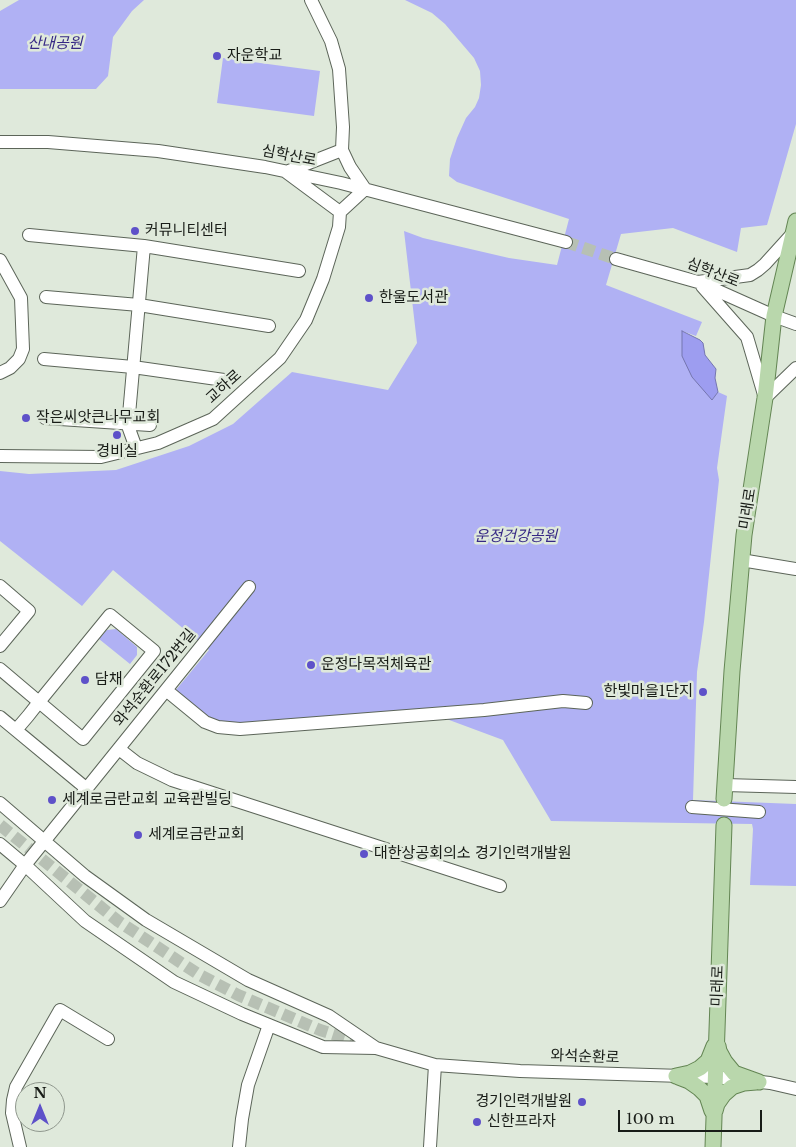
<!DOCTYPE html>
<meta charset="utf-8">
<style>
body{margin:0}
#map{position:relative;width:796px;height:1147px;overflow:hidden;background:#dfe9db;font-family:"Libre Baskerville",serif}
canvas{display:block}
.north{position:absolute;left:15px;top:1082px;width:50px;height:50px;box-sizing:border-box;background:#dfe9db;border:1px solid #8f978d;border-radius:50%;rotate:0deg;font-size:14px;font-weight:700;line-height:20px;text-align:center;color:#181c17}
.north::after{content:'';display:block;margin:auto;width:18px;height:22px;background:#5e51c9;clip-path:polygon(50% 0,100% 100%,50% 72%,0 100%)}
.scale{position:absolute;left:618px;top:1110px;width:144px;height:22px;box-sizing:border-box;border:2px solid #181c17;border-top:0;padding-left:6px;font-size:15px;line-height:18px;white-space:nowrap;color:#181c17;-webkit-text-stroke:4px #dfe9db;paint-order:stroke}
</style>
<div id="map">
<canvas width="796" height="1147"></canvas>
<div class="north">N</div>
<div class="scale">100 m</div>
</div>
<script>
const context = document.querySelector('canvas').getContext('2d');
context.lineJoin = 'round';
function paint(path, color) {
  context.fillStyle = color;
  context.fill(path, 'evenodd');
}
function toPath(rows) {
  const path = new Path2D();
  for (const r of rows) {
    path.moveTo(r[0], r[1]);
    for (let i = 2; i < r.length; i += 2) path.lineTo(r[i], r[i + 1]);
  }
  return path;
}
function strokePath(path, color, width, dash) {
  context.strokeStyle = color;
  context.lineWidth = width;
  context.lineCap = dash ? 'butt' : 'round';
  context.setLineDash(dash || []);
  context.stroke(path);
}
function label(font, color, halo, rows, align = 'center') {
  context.font = font + ' "Libre Baskerville","Noto Sans KR",serif';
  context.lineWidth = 5;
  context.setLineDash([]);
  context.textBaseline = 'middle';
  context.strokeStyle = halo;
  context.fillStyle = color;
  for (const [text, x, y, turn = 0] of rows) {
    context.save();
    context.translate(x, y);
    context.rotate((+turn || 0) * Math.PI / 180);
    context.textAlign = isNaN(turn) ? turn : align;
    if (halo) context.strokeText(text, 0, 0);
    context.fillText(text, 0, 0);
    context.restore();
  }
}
paint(toPath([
 [19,0,144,0,132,11,113,37,108,76,96,89,0,89,0,11],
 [405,0,796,0,796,124,767,225,741,228,737,252,673,228,621,234,606,285,702,322,696,336,682,331,712,400,718,392,727,396,717,468,719,480,704,622,697,672,693,800,796,804,796,886,750,885,753,829,752,824,551,821,503,740,425,711,232,726,207,719,175,691,209,650,113,570,82,606,0,541,0,471,29,474,116,470,189,446,233,424,292,372,388,390,417,343,404,231,423,238,509,258,557,265,569,219,457,182,449,176,450,159,457,138,466,118,475,107,479,98,481,85,480,71,474,58,445,24,432,13],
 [223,58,320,71,314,116,217,103],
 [116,629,137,647,137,655,130,664,99,639,107,630]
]), '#b0b1f4');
const water = toPath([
 [682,331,700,340,703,343,705,355,716,369,715,378,718,392,712,400,692,377,682,356,682,331]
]);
paint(water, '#9d9df0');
strokePath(water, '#7576af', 1);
strokePath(toPath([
 [566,242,616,259],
 [0,825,118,921,198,974,238,995,278,1012,320,1030,370,1046]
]), '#b7c0b4', 12, [12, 6]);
const minor = toPath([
 [311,0,331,41,339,69,343,127,342,150],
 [0,142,48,142,158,151,265,167,341,183,566,242],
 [342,150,350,167,365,189,340,212,286,172,342,150],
 [29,235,144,246,299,271],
 [616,259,698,282,774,316,796,324],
 [0,260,21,298,23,349,19,359,10,368,0,373],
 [698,282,750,275,758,270,765,264,794,232],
 [702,286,747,337,765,398,796,368],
 [46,297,139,305,269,326],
 [44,359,133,367,224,380],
 [45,418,150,425],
 [136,448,128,426,144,246],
 [0,456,101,457,158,443,213,419,280,358,306,320,323,279,339,227,340,212],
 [741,560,796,569],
 [0,586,29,611,0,646],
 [0,669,39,702,83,739,154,651,110,615,39,702,28,716,16,730],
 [166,690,205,722,218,727,240,729,484,710,563,701,586,703],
 [0,717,87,789],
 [119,749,137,763,172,780,500,886],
 [725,785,796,787],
 [0,803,85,876,146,920,248,980,329,1016,376,1048],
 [692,807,759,812],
 [0,844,25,865,85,921,174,982,242,1014,323,1047,376,1048,435,1065,520,1071,715,1077,770,1083,796,1089],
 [0,901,25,865,249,587],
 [20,1147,12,1113,13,1100,16,1087,60,1010,108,1039],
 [239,1147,242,1119,248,1085,269,1025],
 [430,1147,435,1065]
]);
const major = toPath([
 [724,799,732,671,744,535,765,398,774,316,796,221],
 [718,1046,719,1051,725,1062,734,1073,759,1082],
 [676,1076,690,1073,700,1068,708,1061,714,1046],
 [676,1076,689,1081,699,1088,707,1096,712,1111],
 [715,1111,717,1104,724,1094,732,1087,744,1083,756,1082],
 [713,1147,724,825]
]);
strokePath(minor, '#5c6559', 14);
strokePath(major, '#638553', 17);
strokePath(minor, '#fff', 12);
strokePath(major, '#b9d7ac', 15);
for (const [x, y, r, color] of [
 [217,56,5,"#5e51c9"],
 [135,231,5,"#5e51c9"],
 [369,298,5,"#5e51c9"],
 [26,418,5,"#5e51c9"],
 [117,435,5,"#5e51c9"],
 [311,665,5,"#5e51c9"],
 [85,680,5,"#5e51c9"],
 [703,692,5,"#5e51c9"],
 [52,800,5,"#5e51c9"],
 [138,835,5,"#5e51c9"],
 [364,854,5,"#5e51c9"],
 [582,1102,5,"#5e51c9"],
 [477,1122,5,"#5e51c9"]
]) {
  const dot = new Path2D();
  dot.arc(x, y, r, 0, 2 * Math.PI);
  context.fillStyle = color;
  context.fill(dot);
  strokePath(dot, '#dfe9db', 2);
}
label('italic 15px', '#362885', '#dfe9db', [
 ["산내공원",55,44],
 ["운정건강공원",516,537]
]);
label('15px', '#181c17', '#dfe9db', [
 ["자운학교",227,56],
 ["커뮤니티센터",145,231],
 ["한울도서관",379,298],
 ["작은씨앗큰나무교회",36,418],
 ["경비실",117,452,"center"],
 ["운정다목적체육관",321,665],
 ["담채",95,680],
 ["한빛마을1단지",693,692,"right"],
 ["세계로금란교회 교육관빌딩",62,800],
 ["세계로금란교회",148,835],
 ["대한상공회의소 경기인력개발원",374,854],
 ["경기인력개발원",572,1102,"right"],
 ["신한프라자",487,1122]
], 'left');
label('15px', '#181c17', '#dfe9db', [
 ["심학산로",289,156,11],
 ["심학산로",713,273,21],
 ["교하로",224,387,-42],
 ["미래로",748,509,-81],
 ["와석순환로172번길",155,678,-51],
 ["미래로",718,986,-88],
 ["와석순환로",585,1057,2]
]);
</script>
